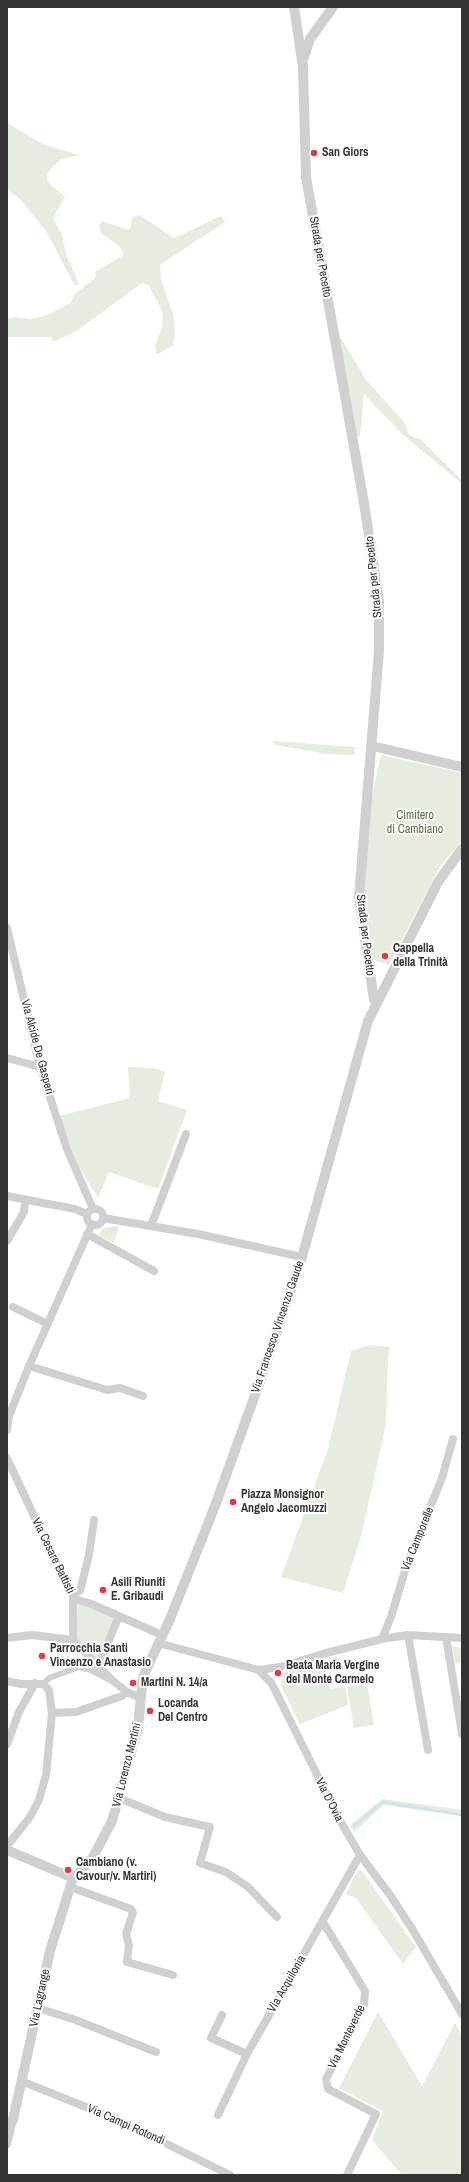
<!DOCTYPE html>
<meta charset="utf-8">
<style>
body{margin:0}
#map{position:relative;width:469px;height:2182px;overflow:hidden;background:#fff;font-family:"Archivo Narrow",sans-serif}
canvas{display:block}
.frame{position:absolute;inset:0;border:8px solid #333;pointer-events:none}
</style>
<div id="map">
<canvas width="469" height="2182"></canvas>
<div class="frame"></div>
</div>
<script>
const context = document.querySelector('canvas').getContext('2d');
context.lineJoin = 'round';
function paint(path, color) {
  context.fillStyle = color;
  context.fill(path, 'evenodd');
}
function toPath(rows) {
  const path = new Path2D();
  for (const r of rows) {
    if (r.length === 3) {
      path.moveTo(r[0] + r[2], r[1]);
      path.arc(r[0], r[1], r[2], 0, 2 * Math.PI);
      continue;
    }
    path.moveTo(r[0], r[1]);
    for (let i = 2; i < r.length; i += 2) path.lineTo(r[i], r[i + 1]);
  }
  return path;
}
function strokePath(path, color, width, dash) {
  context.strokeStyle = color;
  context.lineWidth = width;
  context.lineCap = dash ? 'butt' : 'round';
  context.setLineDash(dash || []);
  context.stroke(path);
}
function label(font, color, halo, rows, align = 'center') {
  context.font = font + ' "Archivo Narrow",sans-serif';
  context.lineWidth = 4;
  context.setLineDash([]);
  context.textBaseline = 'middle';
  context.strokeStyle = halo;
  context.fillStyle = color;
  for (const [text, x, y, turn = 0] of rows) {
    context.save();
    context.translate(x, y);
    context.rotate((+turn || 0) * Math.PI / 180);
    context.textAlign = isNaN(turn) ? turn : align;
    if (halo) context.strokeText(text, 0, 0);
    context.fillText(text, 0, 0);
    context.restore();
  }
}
paint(toPath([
 [7,123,45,145,80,155,61,159,46,175,48,182,65,197,53,218,62,235,66,254,79,284,75,286,46,231,19,198,7,190],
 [140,215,174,238,221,216,225,222,160,265,161,280,173,313,175,332,173,345,157,355,155,346,162,327,163,312,148,285,142,283,75,332,53,342,51,337,7,337,7,319,14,317,32,319,50,314,70,303,75,294,95,278,96,271,124,255,120,247,101,233,99,225,103,221,128,230,131,227,132,217],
 [337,331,366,380,405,423,409,435,420,439,462,480,462,484,402,434,364,394,360,436,357,437],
 [272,741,355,747,354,755,326,754,276,745],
 [381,755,462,773,462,841,440,866,389,965,371,959,363,904,369,809],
 [128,1067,153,1068,165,1072,158,1101,187,1110,158,1189,109,1172,98,1198,79,1167,59,1116,130,1098],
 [112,1226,119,1227,114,1243,98,1235,103,1229],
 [369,1345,390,1347,388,1358,386,1424,361,1537,343,1593,281,1577,328,1449,351,1351],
 [78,1602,118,1616,99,1663,75,1639],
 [452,1646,462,1648,460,1664,455,1663],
 [323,1661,330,1689,345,1687,348,1705,300,1724,281,1686,285,1671],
 [367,1684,374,1725,354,1728,347,1687],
 [382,1799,462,1810,462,1816,384,1805,354,1832,350,1825],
 [361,1870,416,1947,403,1964,356,1898,346,1894,357,1871],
 [378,2012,422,2086,455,2023,462,2036,462,2175,402,2175,372,2140,383,2111,339,2088]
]), '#e6ecdf');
strokePath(toPath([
 [354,1826,383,1802,462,1815]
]), '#cfe2ee', 2.5);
strokePath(toPath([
 [43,1684,49,1678,79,1667,91,1670,110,1680]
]), '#d0d0d0', 6);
strokePath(toPath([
 [7,928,40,1067,67,1149,93,1209],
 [7,1058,40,1067],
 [7,1196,75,1209,87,1214],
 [95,1217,8],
 [103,1218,198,1234,302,1257],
 [151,1226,186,1134],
 [87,1234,154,1271],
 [7,1241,24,1212,25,1200],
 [13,1307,48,1324],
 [29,1366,107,1390,120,1388,143,1396],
 [7,1430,9,1416,29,1366,92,1224],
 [7,1458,47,1544,73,1593,73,1640,112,1680,127,1692,141,1698],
 [73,1593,80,1591,89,1555,94,1520],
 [74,1599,89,1603,162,1635],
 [408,1635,428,1750],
 [446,1637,462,1734],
 [7,1638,32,1635,73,1640],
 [382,1639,391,1617,407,1564,442,1478,453,1439],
 [158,1643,259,1670,272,1684,339,1819,360,1855,390,1895,411,1927,462,2014],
 [98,1667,119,1616],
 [259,1670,280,1667,326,1653,382,1639,408,1635,462,1638],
 [7,1681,21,1684,43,1684,49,1690,52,1713,46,1775,39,1800,30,1817,7,1846],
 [52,1713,76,1712,122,1696,127,1692],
 [7,1744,19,1712,35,1683],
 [119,1798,165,1817,210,1827,200,1863,226,1872,248,1887,277,1917],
 [70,1887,131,1909,133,1913,126,1934,129,1945,127,1962,173,1975],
 [323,1922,365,1991,364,2005,326,2079,328,2089,376,2114,347,2175],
 [37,2008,73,2019,156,2052],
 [222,2015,211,2038,247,2054],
 [21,2081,116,2119,230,2175],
 [218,2115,247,2054,360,1855],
 [7,2144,13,2120]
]), '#d0d0d0', 8);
strokePath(toPath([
 [294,7,303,67,306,177,364,503,379,601,379,651,359,897,374,1000,377,1003],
 [304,57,310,39,333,7],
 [372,746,462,767],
 [7,1850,73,1878],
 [73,1878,77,1875,93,1857,112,1821,138,1727,143,1677,170,1619,215,1506,259,1384,302,1257,368,1021,438,882,462,849],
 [7,2124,13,2120,50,1951,73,1878]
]), '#d0d0d0', 10);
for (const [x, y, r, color] of [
 [314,153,4,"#e63946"],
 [385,956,4,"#e63946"],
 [233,1502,4,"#e63946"],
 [103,1590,4,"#e63946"],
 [42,1656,4,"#e63946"],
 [278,1673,4,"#e63946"],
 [133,1683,4,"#e63946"],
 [150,1711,4,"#e63946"],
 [68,1870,4,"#e63946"]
]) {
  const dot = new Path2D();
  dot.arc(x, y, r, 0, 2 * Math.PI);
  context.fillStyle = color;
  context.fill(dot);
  strokePath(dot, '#fff', 1.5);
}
label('bold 12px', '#333', '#fff', [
 ["San Giors",322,153],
 ["Cappella",393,949],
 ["della Trinità",393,963],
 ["Piazza Monsignor",241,1495],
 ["Angelo Jacomuzzi",241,1509],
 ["Asili Riuniti",111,1583],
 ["E. Gribaudi",111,1597],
 ["Parrocchia Santi",50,1649],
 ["Vincenzo e Anastasio",50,1663],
 ["Beata Maria Vergine",286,1666],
 ["del Monte Carmelo",286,1680],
 ["Martini N. 14/a",141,1683],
 ["Locanda",158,1704],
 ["Del Centro",158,1718],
 ["Cambiano (v.",76,1863],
 ["Cavour/v. Martiri)",76,1877]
], 'left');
label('12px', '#333', '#fff', [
 ["Strada per Pecetto",320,257,80],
 ["Strada per Pecetto",374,577,-96],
 ["Strada per Pecetto",365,935,83],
 ["Via Alcide De Gasperi",37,1047,75],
 ["Via Francesco Vincenzo Gaude",278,1327,-71],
 ["Via Camporelle",418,1539,-68],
 ["Via Cesare Battisti",53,1556,64],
 ["Via Lorenzo Martini",127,1765,-76],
 ["Via D'Ovia",329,1800,63],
 ["Via Acquilonia",287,1984,-60],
 ["Via Lagrange",40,1998,-78],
 ["Via Monteverde",347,2037,-64],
 ["Via Campi Rotondi",126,2125,24]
]);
label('12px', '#56703f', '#fff', [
 ["Cimitero",415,816],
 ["di Cambiano",415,830]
]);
</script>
